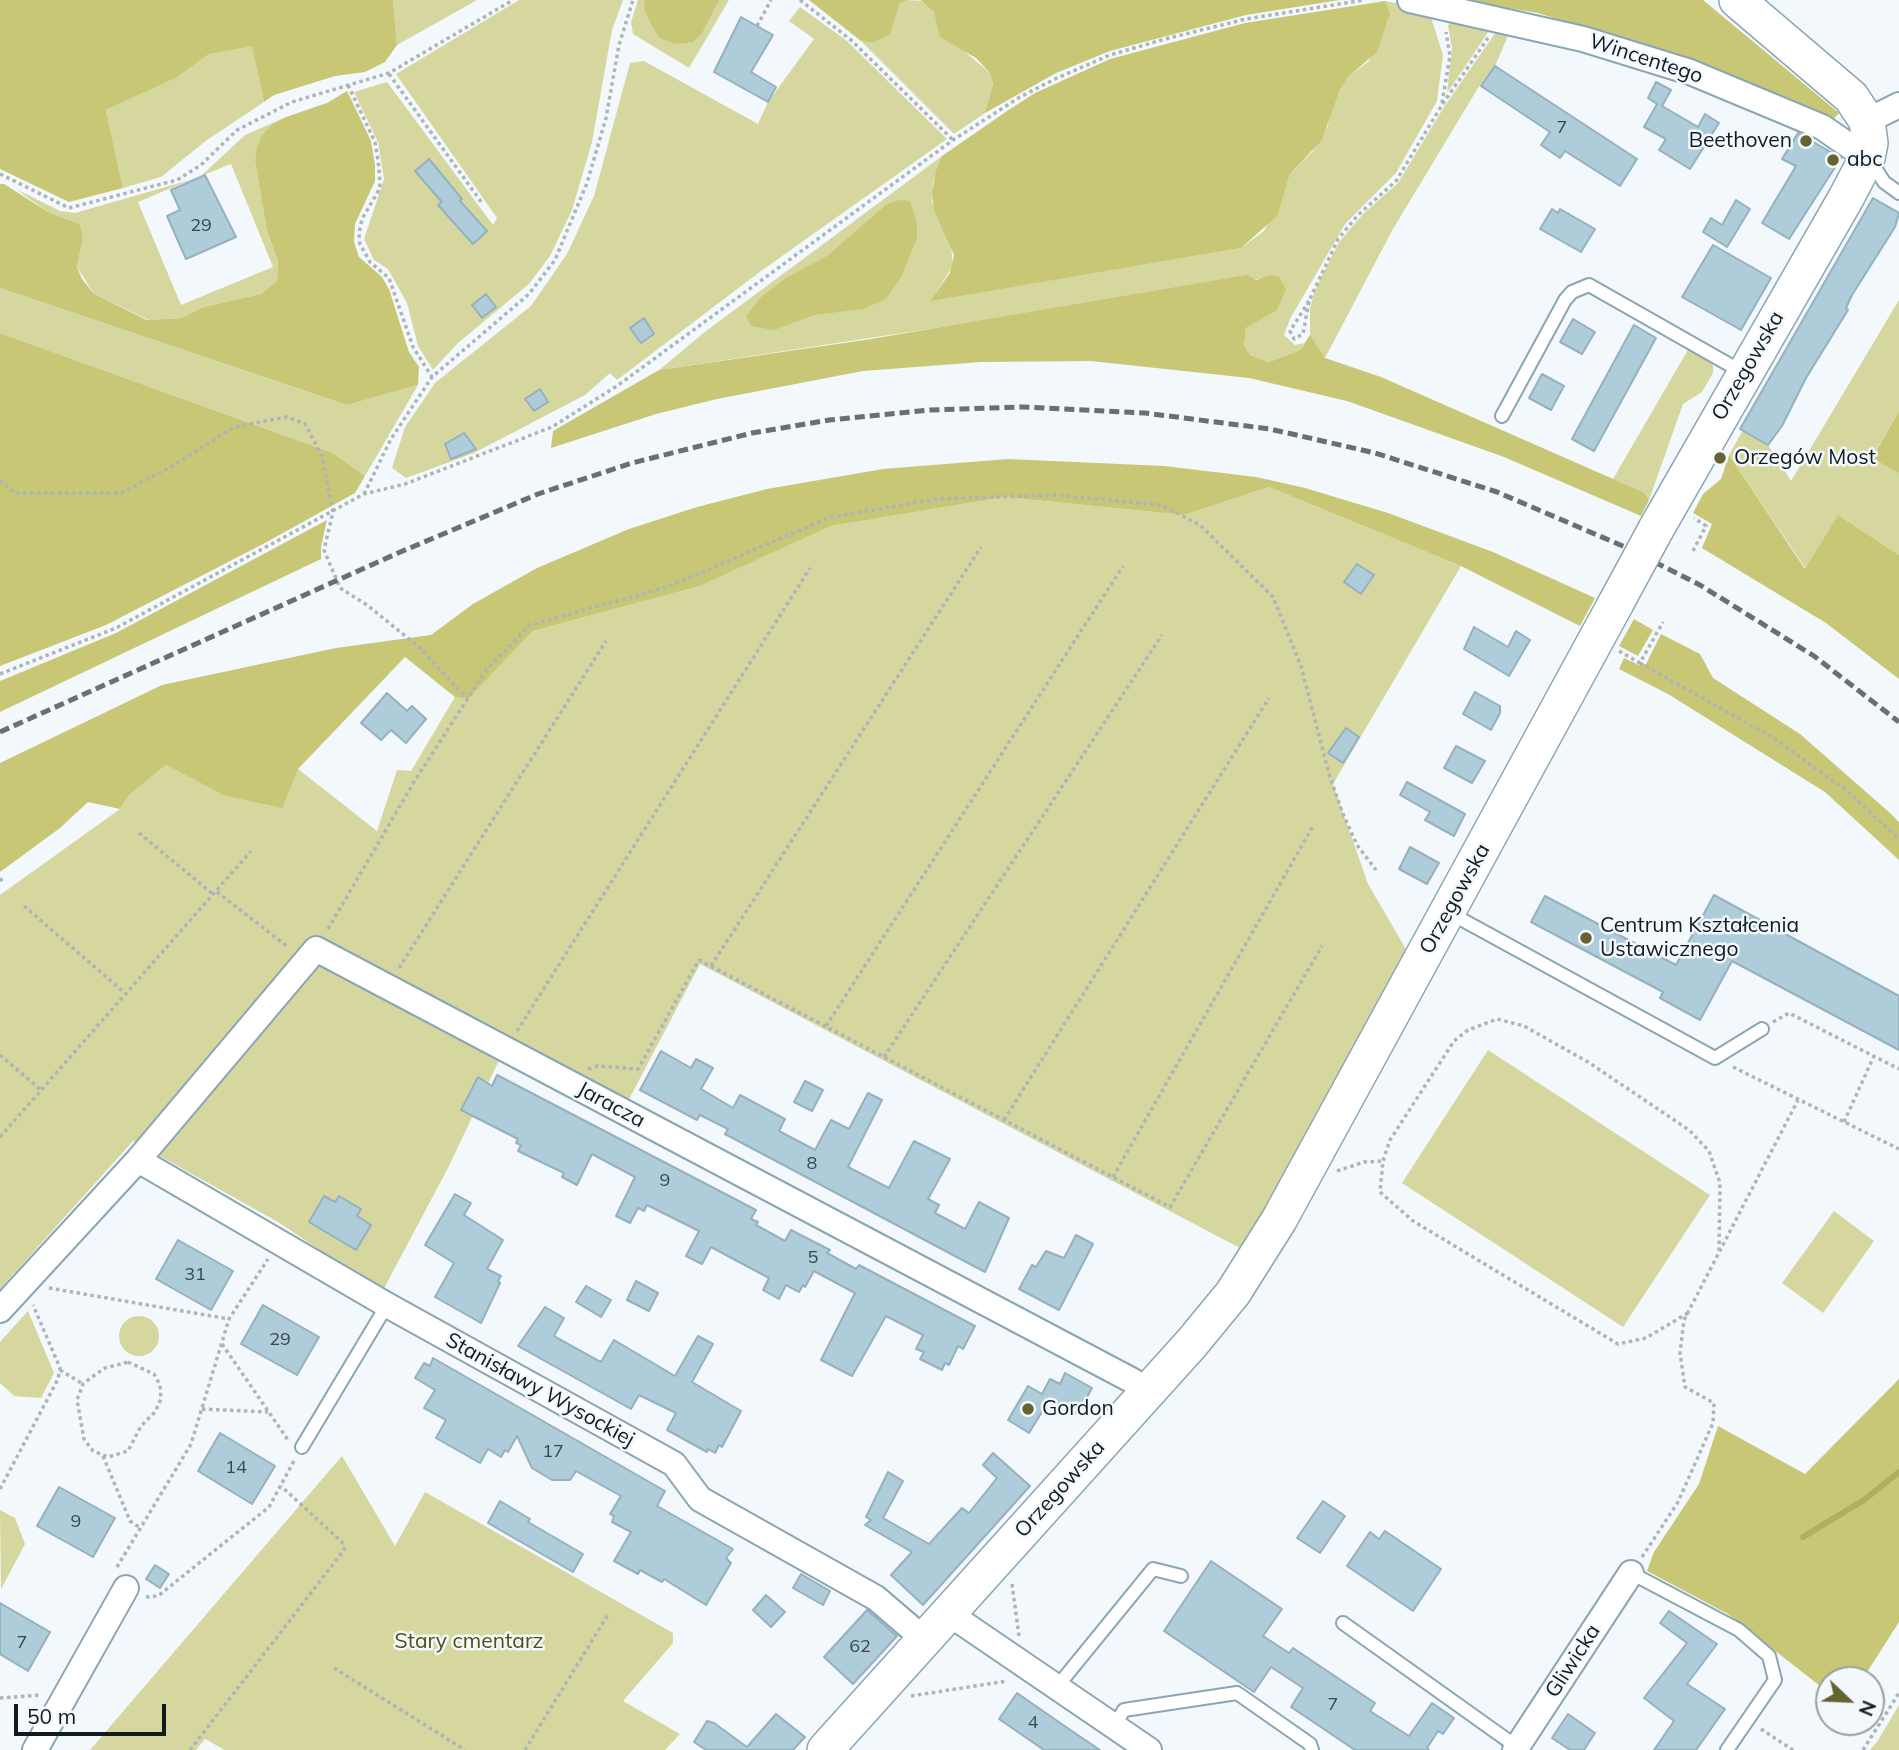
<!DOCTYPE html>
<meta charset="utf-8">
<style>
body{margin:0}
#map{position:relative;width:1899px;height:1750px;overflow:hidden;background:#f2f8fb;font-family:Mulish,sans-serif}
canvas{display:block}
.north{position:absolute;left:1815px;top:1666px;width:70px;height:70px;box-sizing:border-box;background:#f2f8fb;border:2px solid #98a0a3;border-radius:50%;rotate:113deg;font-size:19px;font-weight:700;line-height:28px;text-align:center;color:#101b20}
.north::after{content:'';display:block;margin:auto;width:24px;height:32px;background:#656431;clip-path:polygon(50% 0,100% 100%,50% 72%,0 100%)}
.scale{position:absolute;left:14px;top:1704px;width:152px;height:32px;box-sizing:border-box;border:4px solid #101b20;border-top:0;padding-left:9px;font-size:21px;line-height:24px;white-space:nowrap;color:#101b20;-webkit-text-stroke:5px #f2f8fb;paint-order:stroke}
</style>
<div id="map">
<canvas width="1899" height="1750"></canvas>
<div class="north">N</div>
<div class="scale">50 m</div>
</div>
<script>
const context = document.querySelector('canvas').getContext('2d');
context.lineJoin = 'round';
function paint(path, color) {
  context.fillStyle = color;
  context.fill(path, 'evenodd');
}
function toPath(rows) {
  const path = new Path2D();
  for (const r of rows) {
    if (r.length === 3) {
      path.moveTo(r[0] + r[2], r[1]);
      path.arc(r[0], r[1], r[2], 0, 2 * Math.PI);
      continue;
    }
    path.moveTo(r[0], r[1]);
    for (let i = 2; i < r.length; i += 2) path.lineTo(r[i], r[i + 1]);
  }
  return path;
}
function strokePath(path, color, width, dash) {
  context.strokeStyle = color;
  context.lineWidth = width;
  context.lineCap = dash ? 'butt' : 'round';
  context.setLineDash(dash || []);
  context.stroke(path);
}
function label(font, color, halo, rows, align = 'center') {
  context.font = font + ' Mulish,sans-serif';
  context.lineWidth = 5;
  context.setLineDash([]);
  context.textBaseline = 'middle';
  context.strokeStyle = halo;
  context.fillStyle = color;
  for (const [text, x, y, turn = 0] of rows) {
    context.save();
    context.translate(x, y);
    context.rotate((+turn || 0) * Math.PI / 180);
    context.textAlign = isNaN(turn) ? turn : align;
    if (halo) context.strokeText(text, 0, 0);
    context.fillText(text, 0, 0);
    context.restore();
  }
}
paint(toPath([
 [393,0,477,0,397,45],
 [519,0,623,0,612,30,592,142,572,210,550,256,529,284,458,343,433,370,418,346,407,303,388,269,374,260,364,239,384,179,378,142,354,92,387,82,493,225,497,218,396,74],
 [638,0,729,0,689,68,633,34,631,22],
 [908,0,925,1,964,51,990,73,993,84,985,113,954,134,861,41,873,43,890,35,900,3],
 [1385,1,1402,4,1431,17,1443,55,1437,101,1396,173,1345,224,1290,319,1284,335,1295,345,1304,343,1300,350,1269,362,1250,355,1244,345,1246,328,1259,319,1264,278,659,370,706,331,942,156,933,184,932,201,951,245,953,266,931,300,1241,248,1264,231,1285,190,1290,174,1313,151,1328,126,1329,115,1339,89,1348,77,1369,61,1388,21],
 [800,7,847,41,947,139,761,271,617,380,610,373,585,395,474,453,406,478,392,468,405,427,435,383,531,306,567,254,594,196,630,63,644,61,758,124,768,102,814,39,789,21],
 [1452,17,1493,25,1447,93,1452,48,1448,26],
 [1498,29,1511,29,1495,66,1478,88,1393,229,1325,358,1310,338,1310,308,1315,290,1339,242,1363,214,1398,183,1444,107],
 [252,45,264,102,207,140,161,177,123,188,106,110,176,78,209,54],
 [286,117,262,135,255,161,267,231,278,261,277,281,261,294,203,307,182,318,149,320,94,294,77,267,83,238,80,224,48,212,16,189,60,211,75,213,190,180,138,202,181,305,273,267,231,164,201,176,245,135],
 [0,288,347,405,418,385,365,476,333,453,0,333],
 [1899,300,1899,411,1872,457,1899,473,1899,555,1838,515,1806,569,1729,455,1743,430,1768,445,1791,481],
 [1689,348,1713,363,1713,373,1702,392,1683,404,1649,500,1645,493,1613,479],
 [1269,487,1461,566,1333,784,1368,884,1410,956,1289,1176,1240,1248,700,964,626,1105,510,1037,448,1168,382,1292,278,1222,133,1141,0,1289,0,895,120,809,129,795,166,765,223,795,298,769,377,831,397,770,411,771,455,697,468,699,533,631,700,586,831,526,1005,497,1184,515],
 [1488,1050,1710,1195,1623,1327,1402,1183],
 [1834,1211,1874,1241,1823,1313,1782,1283],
 [28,1311,54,1373,41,1398,14,1396,0,1383,0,1342],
 [139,1336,20],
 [342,1456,395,1546,425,1492,673,1633,673,1643,623,1701,680,1734,665,1750,225,1750,205,1739,196,1750,90,1750],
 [0,1510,15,1518,25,1544,1,1589],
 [1899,1705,1899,1750,1870,1750,1877,1742]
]), '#d6d79e');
paint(toPath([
 [0,0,393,0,397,45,385,62,365,72,335,76,274,95,264,102,252,46,209,54,176,78,106,110,123,188,69,202,0,169],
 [644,0,719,0,702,33,693,42,675,44,660,38,655,31,645,12],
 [809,0,908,0,900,3,890,35,873,43,861,41],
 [921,0,1340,0,1246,15,1110,51,1056,73,985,113,993,84,990,73,976,58,940,37,934,12],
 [1461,0,1703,0,1839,113,1832,121,1693,61,1538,13],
 [1385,1,1390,14,1377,52,1348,77,1340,89,1322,140,1290,174,1277,216,1241,248,930,301,950,273,954,255,934,210,932,193,936,171,942,156,1007,111,1035,93,1110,59,1245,23],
 [347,91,371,141,375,165,375,181,355,224,354,242,359,257,382,277,389,289,409,352,419,367,418,385,347,405,0,288,0,184,4,184,48,212,80,224,83,238,77,267,82,279,94,294,147,320,182,318,203,307,261,294,277,281,278,261,267,231,255,161,257,148,262,135,272,125,286,117,327,103],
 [899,200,910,201,917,224,917,238,901,277,886,299,863,309,814,315,774,330,751,326,746,316,761,297,786,278,827,256,887,204],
 [1247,275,1256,280,1271,275,1279,277,1286,289,1277,310,1246,328,1244,345,1250,355,1269,362,1300,350,1310,335,1325,358,1381,377,1645,493,1649,500,1641,516,1504,457,1347,401,1249,378,1091,361,981,362,863,371,717,399,656,414,551,448,553,431,659,370,871,339],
 [0,333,333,453,365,476,355,493,265,543,106,625,0,666],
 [1899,411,1899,473,1872,458],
 [1729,455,1805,569,1838,515,1899,555,1899,679,1826,623,1702,548,1712,524,1693,513,1703,494,1721,479],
 [1008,459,1164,466,1256,477,1305,488,1388,513,1493,552,1595,598,1580,626,1461,566,1269,487,1184,515,1005,497,831,526,700,586,533,631,468,699,455,697,405,657,298,769,282,808,223,795,166,765,129,795,120,809,88,802,60,828,0,872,0,763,162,685,336,648,431,635,473,604,537,568,629,529,697,507,767,489,883,469],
 [327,520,321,547,321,559,0,712,0,681,116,633],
 [1634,619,1653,630,1638,656,1619,646],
 [1661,634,1700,654,1713,678,1800,734,1890,813,1899,822,1899,860,1825,792,1668,694,1619,669,1624,658,1639,665,1646,664],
 [1899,1379,1899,1622,1862,1680,1847,1672,1843,1680,1829,1680,1829,1693,1728,1614,1647,1571,1654,1552,1699,1484,1718,1426,1805,1474]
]), '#c7c776');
strokePath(toPath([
 [1803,1537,1864,1500,1899,1472]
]), '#b0af5f', 6);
const building = toPath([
 [741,17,773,35,751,72,776,87,768,102,714,72,741,17],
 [1495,66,1637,159,1620,186,1565,151,1560,158,1541,145,1550,132,1481,86,1495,66],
 [1656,82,1671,90,1662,106,1698,127,1705,114,1719,123,1690,169,1659,150,1666,139,1644,127,1657,104,1648,98,1656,82],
 [1798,133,1841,158,1789,239,1762,223,1796,166,1782,159,1798,133],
 [429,159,462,199,460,201,487,231,473,244,438,205,442,202,415,171,429,159],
 [205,175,236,237,186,259,167,216,180,210,171,190,205,175],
 [1873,198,1899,213,1895,227,1852,295,1846,308,1848,310,1806,378,1782,426,1768,445,1740,429,1873,198],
 [1736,200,1750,209,1727,247,1703,232,1711,218,1722,225,1736,200],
 [1552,209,1558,213,1560,209,1595,229,1581,252,1540,229,1552,209],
 [1713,245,1771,278,1741,330,1682,297,1713,245],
 [486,294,496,307,482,318,472,305,486,294],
 [644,318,654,334,641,343,630,328,644,318],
 [1573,319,1595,332,1582,354,1560,342,1573,319],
 [1634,325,1656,338,1594,451,1572,439,1634,325],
 [1542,374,1564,386,1551,410,1529,398,1542,374],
 [540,389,548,402,534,411,525,399,540,389],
 [464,433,476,449,451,459,445,444,464,433],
 [1357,564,1374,575,1361,594,1344,582,1357,564],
 [1474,627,1508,647,1516,631,1530,640,1509,676,1464,649,1474,627],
 [1475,692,1500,706,1500,713,1491,730,1463,714,1475,692],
 [387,693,407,711,412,706,426,719,406,743,391,730,381,740,361,723,387,693],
 [1346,728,1359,737,1343,763,1328,753,1346,728],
 [1456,746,1485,761,1472,783,1444,768,1456,746],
 [1407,782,1465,814,1454,836,1425,820,1430,812,1400,795,1407,782],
 [1410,847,1439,863,1427,884,1399,869,1410,847],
 [1714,895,1899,996,1899,1050,1732,961,1700,1020,1660,998,1663,992,1531,922,1545,896,1676,965,1714,895],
 [661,1051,691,1068,696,1059,713,1068,701,1089,733,1108,740,1095,785,1119,779,1131,815,1150,831,1120,849,1129,868,1093,882,1100,848,1167,889,1188,914,1141,950,1159,928,1199,939,1205,935,1213,965,1229,979,1202,1009,1218,985,1272,725,1134,728,1129,700,1115,697,1120,640,1090,661,1051],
 [497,1075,756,1210,751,1219,758,1222,756,1225,785,1241,791,1230,830,1250,827,1253,856,1269,859,1265,975,1326,963,1349,958,1346,949,1365,945,1363,942,1370,920,1359,924,1352,916,1349,923,1335,886,1316,852,1376,821,1360,855,1293,814,1271,805,1287,803,1285,799,1292,786,1285,779,1299,763,1290,769,1278,711,1247,702,1264,686,1256,699,1231,647,1205,644,1211,638,1208,630,1223,616,1216,635,1177,592,1154,577,1185,562,1177,564,1173,518,1151,521,1145,516,1143,518,1139,461,1110,478,1077,492,1086,497,1075],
 [805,1081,823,1090,812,1111,794,1102,805,1081],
 [455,1194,471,1203,464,1215,503,1240,487,1269,501,1276,498,1281,500,1283,481,1323,435,1297,454,1263,425,1245,455,1194],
 [324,1196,335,1202,339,1196,361,1209,357,1216,371,1225,356,1250,309,1222,324,1196],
 [1076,1235,1093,1244,1059,1310,1019,1289,1032,1265,1036,1267,1046,1251,1064,1258,1076,1235],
 [178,1240,233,1271,211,1310,156,1279,178,1240],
 [636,1281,658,1293,649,1311,627,1300,636,1281],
 [586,1286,611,1300,601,1317,576,1302,586,1286],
 [263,1305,319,1337,297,1375,241,1344,263,1305],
 [545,1307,564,1318,554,1336,601,1362,614,1340,675,1376,698,1336,713,1344,692,1382,741,1411,722,1447,719,1445,715,1453,708,1449,707,1452,667,1430,676,1413,639,1395,631,1409,518,1346,545,1307],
 [433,1358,665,1491,657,1506,733,1549,726,1558,731,1563,706,1605,664,1579,662,1582,640,1570,638,1574,614,1561,631,1532,612,1522,614,1516,610,1514,621,1496,576,1471,570,1480,552,1480,532,1468,517,1436,508,1452,505,1450,501,1457,488,1449,480,1463,436,1438,446,1420,424,1408,435,1390,415,1378,424,1363,430,1366,433,1358],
 [1065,1373,1092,1388,1078,1414,1050,1399,1029,1433,1008,1420,1028,1386,1042,1394,1050,1379,1060,1384,1065,1373],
 [220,1433,275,1466,252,1504,198,1471,220,1433],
 [993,1453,1030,1486,923,1605,891,1575,912,1552,865,1525,871,1520,866,1517,888,1472,903,1481,883,1518,929,1544,962,1508,969,1513,997,1478,983,1465,993,1453],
 [59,1487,115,1518,93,1557,37,1526,59,1487],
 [500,1501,530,1519,528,1522,583,1554,573,1572,488,1523,500,1501],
 [1323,1501,1345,1516,1320,1553,1297,1538,1323,1501],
 [1385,1531,1441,1569,1413,1611,1347,1566,1370,1532,1379,1539,1385,1531],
 [1211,1561,1282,1609,1263,1636,1289,1653,1293,1648,1375,1703,1370,1711,1409,1736,1432,1703,1454,1718,1443,1734,1438,1731,1427,1748,1429,1750,1355,1750,1291,1707,1303,1688,1271,1667,1254,1692,1164,1631,1211,1561],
 [155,1565,169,1574,160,1588,146,1579,155,1565],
 [801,1574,830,1591,823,1605,793,1588,801,1574],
 [766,1595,785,1612,771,1627,753,1610,766,1595],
 [0,1603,50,1632,28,1671,0,1654,0,1603],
 [867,1610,897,1636,853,1684,824,1657,867,1610],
 [1669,1611,1717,1644,1687,1684,1725,1709,1696,1750,1654,1750,1674,1721,1644,1698,1687,1643,1660,1623,1669,1611],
 [1017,1693,1066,1727,1100,1750,1044,1750,999,1719,1017,1693],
 [776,1714,805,1737,793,1750,706,1750,694,1742,707,1721,714,1723,747,1747,776,1714],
 [1568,1714,1595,1733,1584,1750,1570,1750,1552,1738,1568,1714]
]);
paint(building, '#afccdb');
strokePath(building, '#95b1c0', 2);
const lane = toPath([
 [1870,160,1884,182,1899,193],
 [1502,416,1565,300,1572,292,1589,285,1744,373],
 [1448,912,1715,1058,1762,1029],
 [302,1447,387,1305],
 [1631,1573,1739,1630,1769,1656,1775,1680,1727,1750],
 [1343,1623,1517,1747],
 [1056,1688,1153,1569,1181,1576],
 [1114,1726,1124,1710,1237,1693,1310,1744,1312,1750]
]);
const street = toPath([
 [1410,0,1583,39,1690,72,1822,127,1867,158],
 [1867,121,1899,105],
 [138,1160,387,1305,674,1464,700,1499,876,1598,925,1640],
 [0,1310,138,1160,316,949,1133,1381,1147,1394],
 [948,1613,1149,1750],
 [35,1750,126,1588],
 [1515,1750,1631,1573]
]);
const secondary = toPath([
 [1656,529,1846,198,1867,158,1870,143,1867,121,1851,97,1737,0],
 [825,1750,1191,1344,1233,1293,1279,1220,1616,603]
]);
strokePath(lane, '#8aa6b4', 16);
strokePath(street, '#8aa6b4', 28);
strokePath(secondary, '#8aa6b4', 38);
strokePath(toPath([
 [800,0,851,40,953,140],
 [757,26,771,0],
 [389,74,482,203],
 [348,85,375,142,379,167,380,188,362,219,359,234,360,244,370,262,389,278,413,347,432,377],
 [1442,103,1450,56,1446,32],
 [0,174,69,208,177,180,201,165,237,130,292,102,389,73,513,0],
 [1309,301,1290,331,1294,339,1303,334,1309,301,1338,239,1358,215,1396,181,1442,105,1488,38],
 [0,480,14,493,121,493,169,468,234,427,287,417,305,424,322,456,333,512,324,550,340,588,367,605,419,647,468,699],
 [364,494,391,439,432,377,529,294,555,260,587,183,606,118,619,45,633,0],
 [1693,551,1706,526,1694,518],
 [1619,651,1640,663,1663,622],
 [1640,663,1772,737,1846,790,1899,839],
 [0,674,116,628,364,494,405,484,552,427,617,386,953,140,1020,97,1057,78,1110,55,1165,39,1246,19,1364,0],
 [139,833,214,895],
 [0,881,3,878],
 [217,892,288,947],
 [24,906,126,994],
 [328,929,414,782,486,670,530,625,667,587,831,517,938,499,1054,495,1161,505,1200,525,1273,597,1301,666,1329,774,1343,814,1357,845,1376,870],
 [711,966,981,547],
 [399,968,606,641],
 [1773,1022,1789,1013,1899,1069],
 [826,1026,1123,566],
 [517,1031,810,568],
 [0,1055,41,1090],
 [884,1057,1162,635],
 [1733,1067,1899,1149],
 [588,1069,597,1066,638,1069,699,960,1170,1207,1322,946],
 [1004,1120,1269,698],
 [1844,1122,1874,1056],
 [0,1137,251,851],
 [1337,1171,1364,1162,1383,1161],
 [1113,1177,1313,826],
 [49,1288,229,1319],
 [1688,1313,1646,1338,1618,1344,1413,1221,1380,1192,1383,1161,1390,1140,1454,1041,1468,1030,1497,1019,1524,1026,1588,1062,1689,1130,1709,1151,1720,1183,1719,1251],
 [222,1344,288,1440],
 [128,1362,154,1374,160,1385,161,1399,155,1412,141,1426,128,1451,108,1457,93,1451,84,1439,77,1400,83,1384,92,1377,105,1368,128,1362],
 [60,1370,83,1384],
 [202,1409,268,1412],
 [103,1456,130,1521,139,1527],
 [0,1489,58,1379,60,1368,33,1305],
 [1642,1557,1678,1502,1713,1423,1714,1403,1685,1387,1680,1353,1684,1320,1798,1100],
 [117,1567,191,1444,229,1319,268,1259],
 [1012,1584,1019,1636],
 [146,1597,158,1596,269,1507,295,1459],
 [334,1668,465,1750],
 [911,1696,1007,1681],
 [0,1698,40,1695],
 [1761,1729,1793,1750],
 [190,1750,344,1550,344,1544,281,1486],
 [525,1750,609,1613],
 [1863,1750,1899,1693]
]), '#adb5b8', 3.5, [3.5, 3.5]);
strokePath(lane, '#fff', 12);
strokePath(street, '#fff', 24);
strokePath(secondary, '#fff', 35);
strokePath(toPath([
 [0,732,398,553,538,494,632,463,752,433,829,420,930,410,1022,407,1145,413,1270,429,1375,453,1497,492,1625,547,1700,585,1814,656,1899,722]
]), '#677074', 5, [10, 5]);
const secondaryBridge = toPath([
 [1616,603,1656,529]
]);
strokePath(secondaryBridge, '#8aa6b4', 38, []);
strokePath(secondaryBridge, '#fff', 35);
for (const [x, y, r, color] of [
 [1806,141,7,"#656431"],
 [1833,160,7,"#656431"],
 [1720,458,7,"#656431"],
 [1586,938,7,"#656431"],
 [1028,1409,7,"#656431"]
]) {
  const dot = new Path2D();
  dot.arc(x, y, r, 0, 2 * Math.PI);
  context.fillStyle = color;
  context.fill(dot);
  strokePath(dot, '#f2f8fb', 2.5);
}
label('18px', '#38474f', null, [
 ["7",1562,128],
 ["29",201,226],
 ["8",812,1164],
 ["9",665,1181],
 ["5",813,1258],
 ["31",195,1275],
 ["29",280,1340],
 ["17",553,1452],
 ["14",236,1468],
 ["9",76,1522],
 ["7",22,1643],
 ["62",860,1647],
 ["7",1333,1705],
 ["4",1033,1723]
]);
label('21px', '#101b20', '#f2f8fb', [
 ["Wincentego",1646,59,18],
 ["Orzegowska",1748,366,-60],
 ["Orzegowska",1455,899,-61],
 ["Jaracza",611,1105,28],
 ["Stanisławy Wysockiej",540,1390,29],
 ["Orzegowska",1060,1489,-48],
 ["Gliwicka",1573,1661,-57]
]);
label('21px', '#101b20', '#f2f8fb', [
 ["Beethoven",1792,141,"right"],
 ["abc",1847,160],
 ["Orzegów Most",1734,458],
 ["Centrum Kształcenia",1600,926],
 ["Ustawicznego",1600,950],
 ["Gordon",1042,1409]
], 'left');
label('21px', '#504f12', '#f2f8fb', [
 ["Stary cmentarz",469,1642]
]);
</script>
